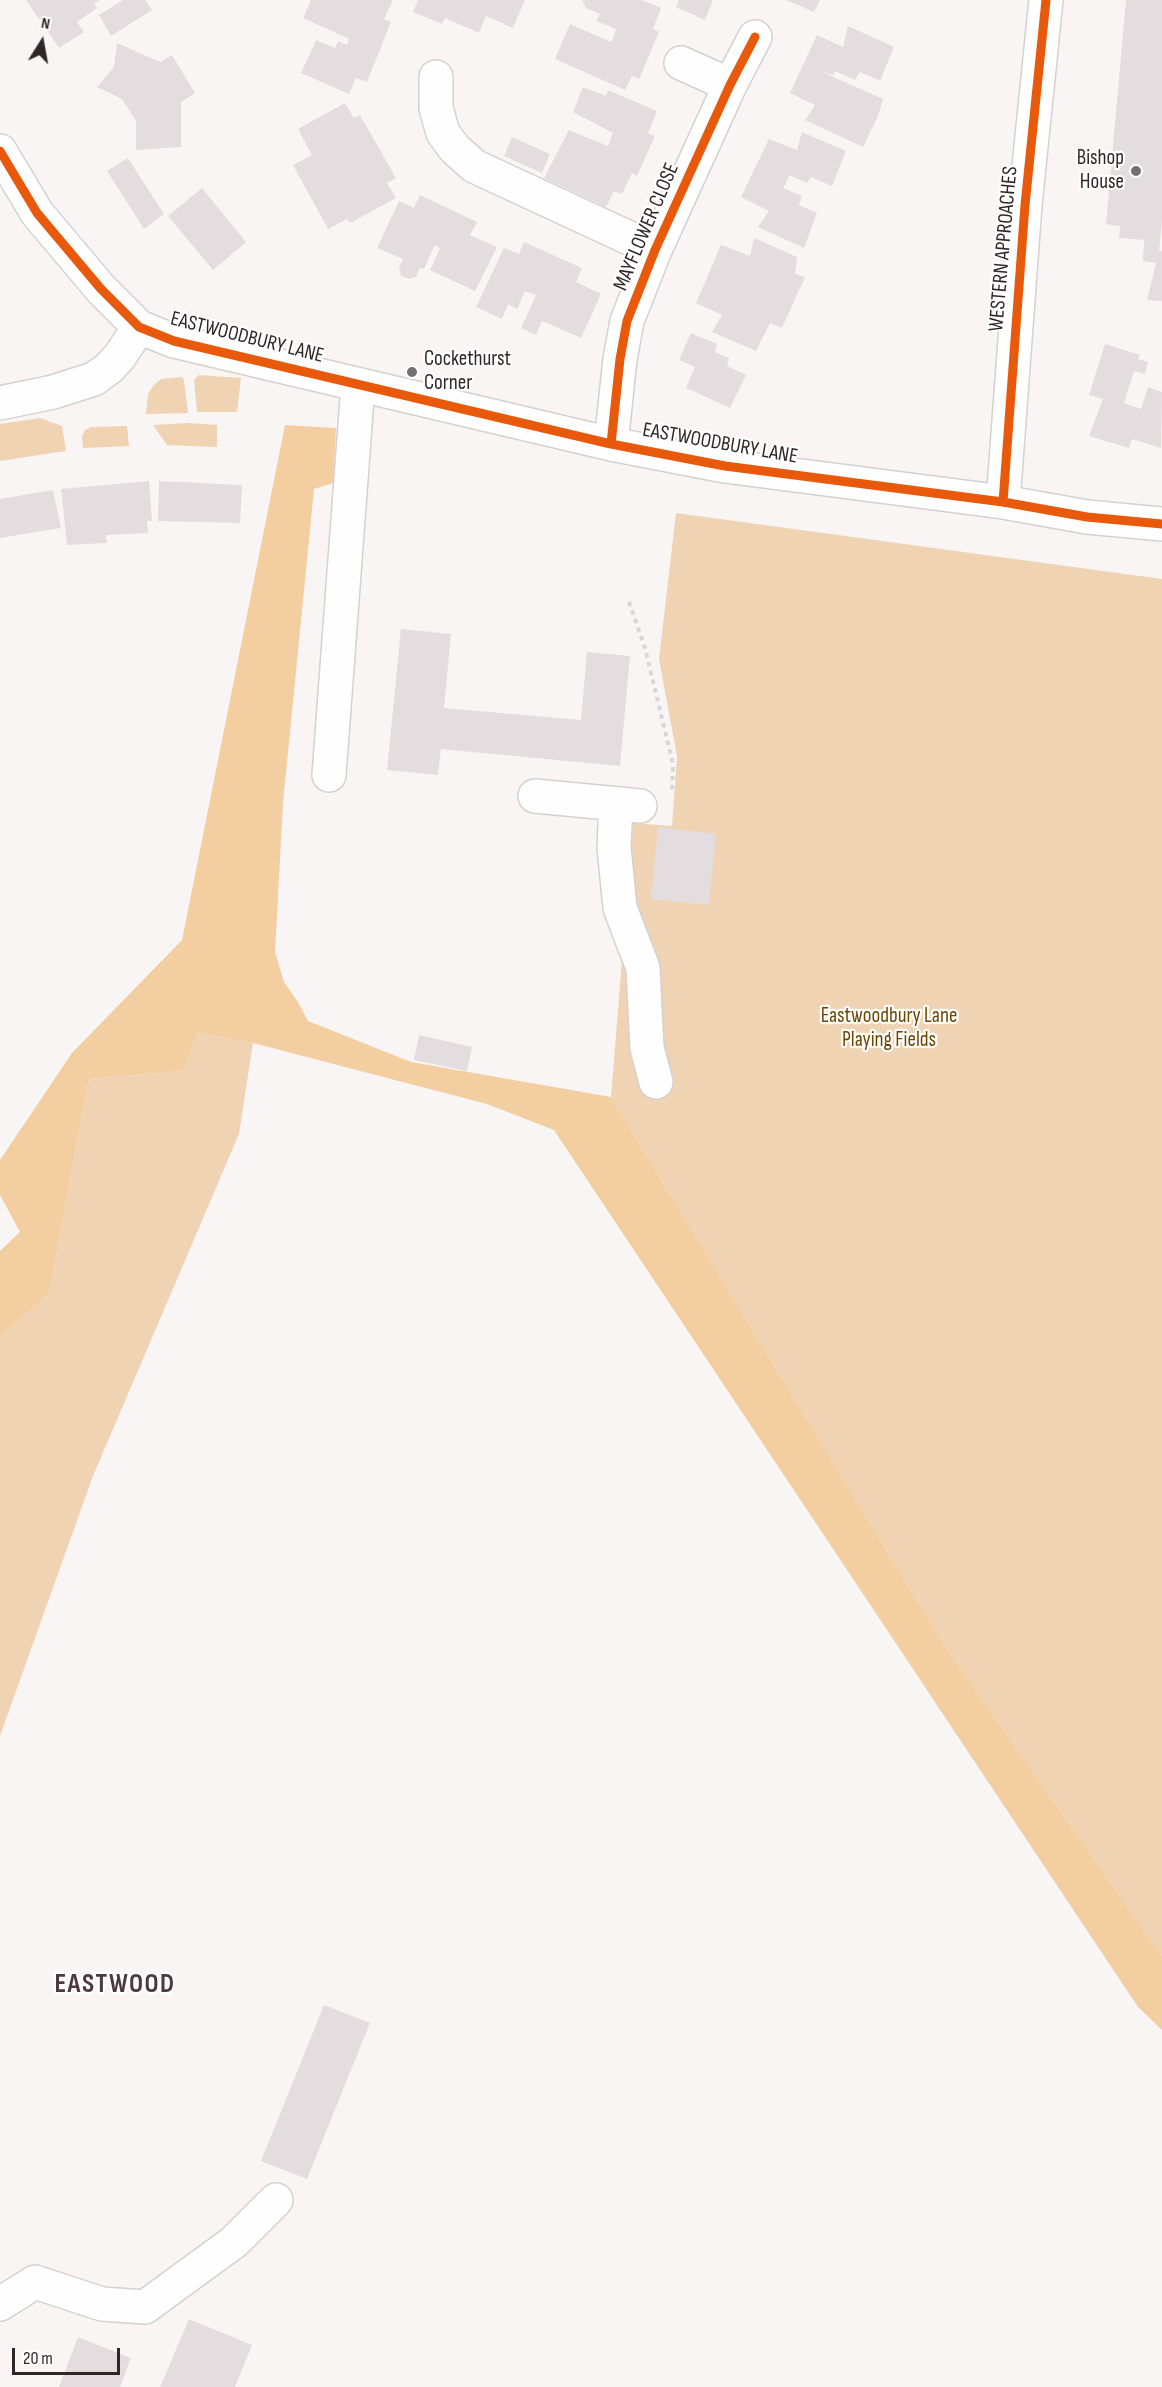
<!DOCTYPE html>
<style>
body{margin:0}
#map{position:relative;width:1162px;height:2387px;overflow:hidden;background:#faf5f5;font-family:"Sofia Sans Condensed",sans-serif}
canvas{display:block}
.north{position:absolute;left:12px;top:12px;width:60px;height:60px;-webkit-text-stroke:4px #fff;paint-order:stroke;rotate:11deg;font-size:16px;font-weight:700;line-height:24px;text-align:center;color:#302627}
.north::after{content:'';display:block;margin:auto;width:21px;height:27px;background:#302627;clip-path:polygon(50% 0,100% 100%,50% 72%,0 100%)}
.scale{position:absolute;left:12px;top:2348px;width:108px;height:27px;box-sizing:border-box;border:3px solid #302627;border-top:0;padding-left:8px;font-size:18px;line-height:21px;white-space:nowrap;color:#302627;-webkit-text-stroke:4px #fff;paint-order:stroke}
</style>
<div id="map">
<canvas width="1162" height="2387"></canvas>
<div class="north">N</div>
<div class="scale">20 m</div>
</div>
<script>
const context = document.querySelector('canvas').getContext('2d');
context.lineJoin = 'round';
function paint(path, color) {
  context.fillStyle = color;
  context.fill(path, 'evenodd');
}
function toPath(rows) {
  const path = new Path2D();
  for (const r of rows) {
    path.moveTo(r[0], r[1]);
    for (let i = 2; i < r.length; i += 2) path.lineTo(r[i], r[i + 1]);
  }
  return path;
}
function strokePath(path, color, width, dash) {
  context.strokeStyle = color;
  context.lineWidth = width;
  context.lineCap = dash ? 'butt' : 'round';
  context.setLineDash(dash || []);
  context.stroke(path);
}
function label(font, color, halo, rows, align = 'center') {
  context.font = font + ' "Sofia Sans Condensed",sans-serif';
  context.lineWidth = 4.5;
  context.setLineDash([]);
  context.textBaseline = 'middle';
  context.strokeStyle = halo;
  context.fillStyle = color;
  for (const [text, x, y, turn = 0] of rows) {
    context.save();
    context.translate(x, y);
    context.rotate((+turn || 0) * Math.PI / 180);
    context.textAlign = isNaN(turn) ? turn : align;
    if (halo) context.strokeText(text, 0, 0);
    context.fillText(text, 0, 0);
    context.restore();
  }
}
paint(toPath([
 [199,375,241,378,237,412,197,412,194,380],
 [182,377,184,380,188,413,146,414,148,394,153,386,161,379],
 [40,418,62,426,66,451,0,461,0,424],
 [188,423,217,425,217,447,167,445,153,425],
 [127,426,129,446,83,448,82,437,85,430,91,427],
 [676,513,1162,579,1162,1956,946,1648,611,1097,633,823,672,826,677,756,659,659],
 [198,1033,253,1043,239,1134,93,1476,0,1736,0,1337,49,1294,89,1079,183,1071]
]), '#efd3b3');
paint(toPath([
 [285,425,336,428,333,483,314,489,283,803,275,952,284,982,298,1002,308,1021,411,1062,611,1097,946,1648,1162,1956,1162,2030,1138,2007,554,1130,487,1104,253,1043,198,1033,183,1071,89,1079,49,1294,0,1337,0,1251,20,1232,0,1195,0,1160,72,1053,182,940]
]), '#f3cea0');
paint(toPath([
 [26,0,100,0,94,4,97,8,77,22,84,32,59,48],
 [123,0,145,0,152,10,111,36,99,15],
 [311,0,393,0,384,19,391,22,367,82,356,78,349,94,301,73,316,40,335,48,338,41,347,45,349,39,303,18],
 [418,0,525,0,513,28,486,16,479,33,445,18,442,24,413,12],
 [582,0,642,0,661,8,653,29,659,32,639,79,632,76,625,90,555,59,570,24,611,42,614,36,616,29,596,21,600,14,586,8],
 [679,0,713,0,705,20,676,7],
 [786,0,820,0,814,12],
 [1126,0,1162,0,1162,222,1159,251,1162,251,1162,301,1147,300,1156,263,1143,261,1144,240,1119,238,1120,226,1106,224],
 [848,26,894,47,880,81,860,72,855,80,835,71,833,75,820,71,883,99,878,116,863,147,805,120,815,105,790,93,817,35,843,47],
 [117,43,160,62,172,55,195,93,181,102,181,147,136,150,136,121,122,99,97,87,114,67],
 [583,87,606,96,608,90,657,111,648,133,655,136,637,176,632,173,622,194,614,191,606,207,544,178,569,130,608,146,613,133,573,112],
 [345,103,354,118,360,115,396,178,387,183,396,198,350,223,347,219,328,229,293,165,312,155,298,129],
 [802,132,846,151,832,186,811,177,807,183,789,175,786,183,783,188,802,196,799,205,817,213,804,248,758,227,769,211,741,197,769,139,797,150],
 [512,137,550,154,542,173,504,156],
 [128,158,164,214,144,229,107,171],
 [202,188,246,242,213,270,168,216],
 [420,195,477,222,470,235,497,247,475,291,430,270,440,248,435,245,424,269,420,268,416,277,410,279,401,276,399,268,403,259,377,248,399,201,414,208],
 [754,238,797,257,795,274,805,277,782,328,770,323,756,351,712,332,722,315,696,303,721,245,750,256],
 [524,242,582,268,576,282,601,294,581,338,542,321,536,335,521,328,536,295,525,291,517,309,508,304,502,319,476,307,504,248,519,254],
 [691,333,717,344,715,352,729,358,727,366,746,375,730,408,686,388,695,367,679,360],
 [1105,344,1140,355,1138,359,1148,362,1145,374,1134,371,1124,403,1141,409,1148,387,1162,392,1161,448,1132,439,1129,448,1089,436,1103,399,1089,395],
 [149,481,152,521,147,521,148,533,106,535,107,543,67,545,61,489],
 [159,481,242,485,240,523,158,521],
 [53,490,61,528,0,538,0,499],
 [401,629,451,634,444,708,581,720,587,652,630,656,620,766,441,749,438,775,387,770],
 [658,827,716,834,709,905,651,899],
 [419,1035,472,1047,467,1071,414,1060],
 [324,2005,370,2023,307,2179,261,2161],
 [189,2319,252,2345,235,2387,160,2387],
 [78,2337,131,2358,120,2387,59,2387]
]), '#e4dddf');
const minor = toPath([
 [681,63,730,85],
 [436,77,436,108,443,133,455,149,474,166,655,250],
 [0,151,37,213,101,289,139,327,174,341,611,444,725,466,1003,502,1087,517,1162,524],
 [0,403,53,392,94,379,109,368,120,356,139,327],
 [611,444,620,359,627,321,655,250,730,85,755,37],
 [1003,502,1025,205,1046,0],
 [329,775,358,385],
 [535,796,640,806],
 [616,804,614,847,620,908,643,968,647,1048,656,1082],
 [0,2304,35,2282,102,2304,145,2307,234,2242,276,2200]
]);
strokePath(minor, '#d6d0d0', 36);
strokePath(toPath([
 [629,602,645,648,673,764,672,790]
]), '#d8d6d6', 4, [4.5, 4.5]);
strokePath(minor, '#fefefe', 33);
strokePath(toPath([
 [0,151,37,213,101,289,139,327,174,341,611,444,725,466,1003,502,1087,517,1162,524],
 [611,444,620,359,627,321,655,250,730,85,755,37],
 [1003,502,1025,205,1046,0]
]), '#e8590c', 9);
for (const [x, y, r, color] of [
 [1136,171,6,"#776e6f"],
 [412,372,6,"#776e6f"]
]) {
  const dot = new Path2D();
  dot.arc(x, y, r, 0, 2 * Math.PI);
  context.fillStyle = color;
  context.fill(dot);
  strokePath(dot, '#fff', 2);
}
label('21px', '#302627', '#fff', [
 ["Bishop",1124,159],
 ["House",1124,183],
 ["Cockethurst",424,360,"left"],
 ["Corner",424,384,"left"]
], 'right');
label('21px', '#302627', '#fff', [
 ["MAYFLOWER CLOSE",647,227,-67],
 ["WESTERN APPROACHES",1004,249,-85],
 ["EASTWOODBURY LANE",247,338,14],
 ["EASTWOODBURY LANE",720,444,10]
]);
label('21px', '#6e4600', '#fff', [
 ["Eastwoodbury Lane",889,1017],
 ["Playing Fields",889,1041]
]);
context.letterSpacing = '1.5px';
label('bold 27px', '#4d3a3c', '#fff', [
 ["EASTWOOD",115,1985]
]);
context.letterSpacing = '0px';
</script>
